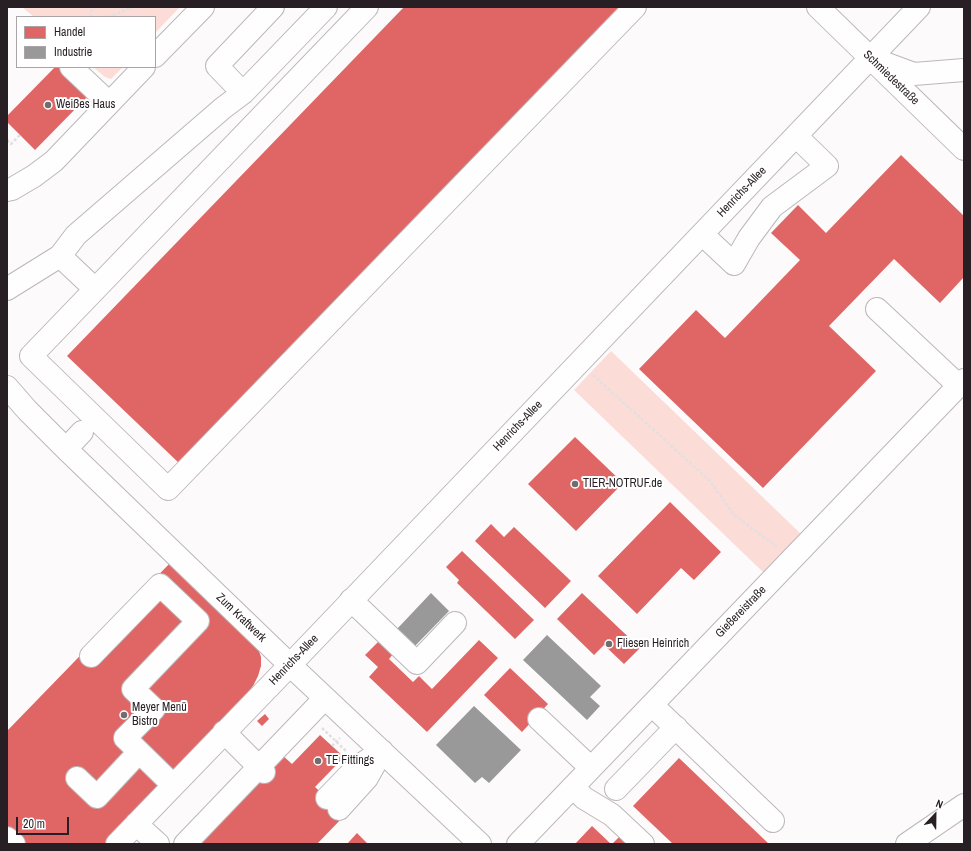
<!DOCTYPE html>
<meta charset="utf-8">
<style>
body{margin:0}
#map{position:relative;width:971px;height:851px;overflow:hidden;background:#fcfafb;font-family:"Archivo Narrow",sans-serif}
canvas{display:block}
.frame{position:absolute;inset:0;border:8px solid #271f24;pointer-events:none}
.legend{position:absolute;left:16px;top:16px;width:140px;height:52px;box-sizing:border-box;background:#fff;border:1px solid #a9a5a7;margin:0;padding:5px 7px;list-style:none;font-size:12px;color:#271f24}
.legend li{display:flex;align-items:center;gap:8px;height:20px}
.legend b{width:20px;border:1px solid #a9a5a7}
.north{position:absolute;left:915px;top:795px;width:40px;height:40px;-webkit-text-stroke:3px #fff;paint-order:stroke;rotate:22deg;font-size:11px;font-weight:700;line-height:16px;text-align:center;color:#271f24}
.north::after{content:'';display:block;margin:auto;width:14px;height:18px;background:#271f24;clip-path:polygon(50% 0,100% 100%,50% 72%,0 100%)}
.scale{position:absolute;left:16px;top:817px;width:53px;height:18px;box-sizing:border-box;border:2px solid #271f24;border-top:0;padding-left:5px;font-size:12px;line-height:14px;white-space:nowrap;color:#271f24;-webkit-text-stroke:3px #fff;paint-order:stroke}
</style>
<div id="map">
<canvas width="971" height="851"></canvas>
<div class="frame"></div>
<ul class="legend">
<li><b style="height:11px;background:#e06666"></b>Handel</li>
<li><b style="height:11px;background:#999"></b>Industrie</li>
</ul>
<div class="north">N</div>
<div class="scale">20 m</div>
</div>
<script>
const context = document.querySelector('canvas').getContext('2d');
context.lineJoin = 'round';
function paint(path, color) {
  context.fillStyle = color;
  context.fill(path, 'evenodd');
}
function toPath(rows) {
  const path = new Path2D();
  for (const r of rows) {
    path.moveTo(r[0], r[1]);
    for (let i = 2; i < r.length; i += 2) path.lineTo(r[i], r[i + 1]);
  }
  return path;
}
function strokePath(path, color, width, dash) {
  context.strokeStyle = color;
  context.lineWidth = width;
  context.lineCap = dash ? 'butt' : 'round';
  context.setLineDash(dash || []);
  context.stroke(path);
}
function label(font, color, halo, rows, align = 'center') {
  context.font = font + ' "Archivo Narrow",sans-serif';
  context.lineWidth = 4;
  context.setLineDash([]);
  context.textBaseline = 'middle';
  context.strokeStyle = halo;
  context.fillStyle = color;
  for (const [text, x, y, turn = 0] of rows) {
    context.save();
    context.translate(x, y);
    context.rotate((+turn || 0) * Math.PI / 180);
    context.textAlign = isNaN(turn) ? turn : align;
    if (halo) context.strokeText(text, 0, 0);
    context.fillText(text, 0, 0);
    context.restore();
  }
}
paint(toPath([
 [22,7,180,7,155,33,155,17,34,17],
 [93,67,123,67,111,79,105,77],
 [611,351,802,535,764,573,574,390]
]), '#fcdcd6');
paint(toPath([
 [404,7,624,7,181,465,67,356],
 [55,67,60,67,89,95,35,150,7,122,7,116],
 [901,155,964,216,964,277,940,303,894,259,829,326,876,371,763,488,639,369,696,310,725,338,800,260,771,233,798,205,826,233],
 [575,437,623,483,576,531,528,484],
 [670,502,721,552,694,580,681,568,637,614,598,576],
 [491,524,504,537,514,527,571,581,545,608,475,541],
 [462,551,534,620,515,639,457,583,459,580,446,567],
 [171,562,258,648,261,657,261,666,258,676,253,686,242,700,104,844,7,844,7,731],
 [582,593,640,648,624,664,604,645,594,655,557,619],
 [479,640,498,658,427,732,369,677,378,667,365,655,379,641,393,654,389,659,413,682,419,676,432,689],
 [510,668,548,704,522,732,484,695],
 [265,714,269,719,262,726,257,721],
 [320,735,344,757,315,787,345,815,317,844,195,844,281,754,292,764],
 [679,758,769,844,673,844,633,806],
 [592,826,611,844,575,844],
 [357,833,368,844,347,844],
 [622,834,633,844,612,844]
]), '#e06666');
paint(toPath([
 [431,593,449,611,415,646,397,629],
 [547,635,601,686,590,697,600,706,587,720,523,660],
 [474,706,521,750,489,783,482,777,475,783,436,745]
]), '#999');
const minor = toPath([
 [273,7,217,66,243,93,326,7],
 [367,7,31,356,168,489,635,7],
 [818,7,964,149],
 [155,56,203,7],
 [879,61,914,74,964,70],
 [71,67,109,103],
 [7,190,12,189,34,176,54,161,144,67],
 [702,234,734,264,749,238,772,207,827,166,796,136],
 [60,256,95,289],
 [7,289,60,256,76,235,223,108,243,93],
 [877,309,958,385],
 [7,387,27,410,66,449,290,665,480,844],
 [66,449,82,432],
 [351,600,417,663,455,623],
 [91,656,160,585,198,621,133,689,154,709,125,738,173,785],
 [652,705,773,821],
 [539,719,591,768],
 [224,732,264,772],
 [77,778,97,797,139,752],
 [573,787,584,798,612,815,643,844],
 [616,789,676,727],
 [327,798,356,768,374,756],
 [339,809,367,778,382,751],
 [136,824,158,844],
 [7,838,14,844],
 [117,844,290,665,919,7],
 [185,844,325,698],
 [518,844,964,380],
 [907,844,964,805]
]);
strokePath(minor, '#bcb7ba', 24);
strokePath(toPath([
 [90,17,93,7],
 [108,17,133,7],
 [7,140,11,144,20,135],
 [593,375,710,481,734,515,777,547],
 [322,728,347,752],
 [332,746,340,738]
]), '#e1e0e1', 2.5, [3, 2]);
strokePath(minor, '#fffefe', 22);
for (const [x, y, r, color] of [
 [48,105,4,"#726c6f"],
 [575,484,4,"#726c6f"],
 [609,644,4,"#726c6f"],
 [124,715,4,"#726c6f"],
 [318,761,4,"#726c6f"]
]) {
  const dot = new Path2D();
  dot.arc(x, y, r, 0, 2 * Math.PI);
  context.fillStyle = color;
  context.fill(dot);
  strokePath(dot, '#fff', 1.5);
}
label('12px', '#271f24', '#fff', [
 ["Schmiedestraße",891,78,44],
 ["Henrichs-Allee",742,192,-46],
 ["Henrichs-Allee",518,426,-46],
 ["Gießereistraße",741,612,-46],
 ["Zum Kraftwerk",241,618,44],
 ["Henrichs-Allee",294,660,-46]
]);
label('12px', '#271f24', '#fff', [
 ["Weißes Haus",56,105],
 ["TIER-NOTRUF.de",583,484],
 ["Fliesen Heinrich",617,644],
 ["Meyer Menü",132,708],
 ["Bistro",132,722],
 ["TE Fittings",326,761]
], 'left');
</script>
